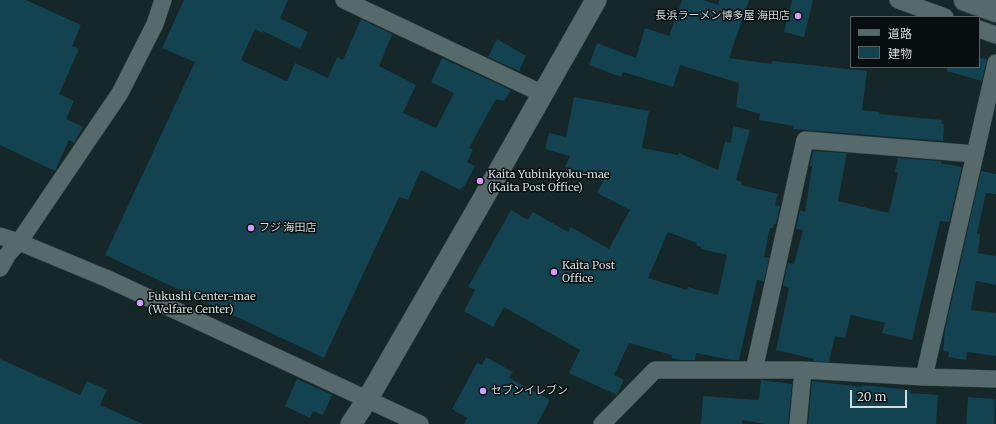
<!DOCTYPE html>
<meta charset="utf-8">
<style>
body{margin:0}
#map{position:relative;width:996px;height:424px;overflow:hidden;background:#152728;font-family:Merriweather,"Noto Sans JP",serif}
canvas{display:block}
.legend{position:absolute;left:850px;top:16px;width:130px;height:52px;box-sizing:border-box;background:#070e0f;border:1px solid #586061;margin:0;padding:5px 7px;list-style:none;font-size:12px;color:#d1dcdc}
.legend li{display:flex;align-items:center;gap:8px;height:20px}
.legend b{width:20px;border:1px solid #586061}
.scale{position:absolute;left:850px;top:390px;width:57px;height:18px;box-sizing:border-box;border:2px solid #d1dcdc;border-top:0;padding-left:5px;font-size:12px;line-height:14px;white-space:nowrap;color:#d1dcdc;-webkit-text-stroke:3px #070e0f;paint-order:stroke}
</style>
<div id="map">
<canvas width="996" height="424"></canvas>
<ul class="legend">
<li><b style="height:5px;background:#56696b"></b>道路</li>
<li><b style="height:11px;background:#134250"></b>建物</li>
</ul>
<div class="scale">20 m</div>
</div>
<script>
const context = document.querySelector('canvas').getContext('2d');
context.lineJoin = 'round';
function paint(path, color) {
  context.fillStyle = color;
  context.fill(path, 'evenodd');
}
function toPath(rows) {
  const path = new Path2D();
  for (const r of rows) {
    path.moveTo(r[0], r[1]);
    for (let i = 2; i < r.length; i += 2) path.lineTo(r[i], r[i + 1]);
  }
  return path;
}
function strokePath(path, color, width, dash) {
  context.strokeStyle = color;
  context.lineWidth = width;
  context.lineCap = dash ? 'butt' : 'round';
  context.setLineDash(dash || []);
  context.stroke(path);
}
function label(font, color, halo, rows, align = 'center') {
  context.font = font + ' Merriweather,"Noto Sans JP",serif';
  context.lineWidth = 3;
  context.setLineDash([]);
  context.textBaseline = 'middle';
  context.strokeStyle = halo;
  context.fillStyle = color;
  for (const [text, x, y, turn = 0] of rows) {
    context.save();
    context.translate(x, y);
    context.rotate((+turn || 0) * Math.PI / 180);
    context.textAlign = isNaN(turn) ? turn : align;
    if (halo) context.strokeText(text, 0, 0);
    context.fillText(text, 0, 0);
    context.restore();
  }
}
paint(toPath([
 [0,0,26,0,81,25,72,46,79,49,59,94,74,101,66,119,83,127,74,143,69,140,55,171,0,145],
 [184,0,288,0,280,18,308,32,300,49,263,31,262,33,255,29,241,60,286,81,287,81,295,63,328,78,337,57,343,60,361,19,390,33,392,35,379,66,416,85,403,113,436,128,454,93,431,82,442,58,511,90,504,101,496,99,469,148,473,150,467,162,475,166,464,187,463,186,460,190,421,170,408,200,399,197,324,358,105,255,195,62,162,48],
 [682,0,703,0,718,5,719,0,749,0,729,58,772,64,772,61,867,71,862,110,880,112,879,114,942,120,941,124,944,124,943,141,793,129,794,126,759,120,760,114,736,107,739,83,680,65,673,87,623,72,621,77,589,65,597,43,636,58,645,28,669,36],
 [792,0,813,0,804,37,784,32],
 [497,39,526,56,519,71,488,57],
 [979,58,987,59,982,81,947,71,947,67,979,67],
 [574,97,649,111,642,148,678,155,679,153,718,170,725,141,731,143,733,126,750,130,736,180,742,182,741,185,778,194,775,205,780,206,776,224,774,224,773,228,770,228,764,257,769,258,764,281,757,280,739,360,731,360,696,353,695,360,680,360,672,358,672,355,629,343,614,375,624,380,617,395,569,373,580,350,504,307,493,327,464,311,475,290,468,287,511,210,528,220,533,212,568,232,571,227,609,249,630,210,597,193,603,181,568,170,569,168,565,167,570,156,545,149,549,133,566,137],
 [668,232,697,243,696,245,701,247,701,249,727,255,718,295,688,287,687,290,648,278],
 [813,151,847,153,838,201,889,213,898,173,895,172,898,158,941,161,941,163,962,167,949,222,940,221,912,340,882,333,885,323,851,315,845,338,835,336,829,362,813,361,814,359,776,350,789,288,783,285,788,263,794,264,803,230,796,229,800,210,805,212,812,167,810,166],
 [981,171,996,174,996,194,986,193,977,234,980,234,978,253,996,256,996,285,976,281,971,310,996,313,996,356,967,352,966,360,948,357,949,352,943,351,945,330],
 [486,357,513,372,509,378,550,400,537,424,464,424,467,418,452,409,477,363,482,365],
 [0,359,80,395,87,381,107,390,100,405,143,424,0,424],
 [297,379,332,395,323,415,313,411,310,418,285,406],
 [761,380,792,384,788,424,765,424,742,420,742,424,701,424,703,396,757,400,759,399],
 [812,381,862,387,862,385,911,390,911,393,938,395,936,424,808,424],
 [968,397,995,399,994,424,966,424]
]), '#134250');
const minor = toPath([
 [344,0,543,94],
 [898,0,945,17],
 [979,29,996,35],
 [0,236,19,242,108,279,420,424],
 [0,268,8,254,19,242,120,93,155,24,163,0],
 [754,370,805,140,975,154],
 [924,377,996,63],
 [602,424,655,370,803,370,924,377,996,379],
 [798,424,803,370]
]);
const tertiary = toPath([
 [351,424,367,400,479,206,596,0]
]);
const secondary = toPath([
 [965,0,996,11]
]);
strokePath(minor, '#344142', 18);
strokePath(tertiary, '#344142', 22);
strokePath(secondary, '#344142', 24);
strokePath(minor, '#56696b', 17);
strokePath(tertiary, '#56696b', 21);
strokePath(secondary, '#56696b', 22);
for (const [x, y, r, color] of [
 [798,16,4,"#d49cfb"],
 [480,181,4,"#d49cfb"],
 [251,228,4,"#d49cfb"],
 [554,272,4,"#d49cfb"],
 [140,303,4,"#d49cfb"],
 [483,391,4,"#d49cfb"]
]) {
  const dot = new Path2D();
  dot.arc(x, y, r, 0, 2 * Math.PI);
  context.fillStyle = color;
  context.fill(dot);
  strokePath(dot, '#070e0f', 1.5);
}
label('11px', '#d1dcdc', '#070e0f', [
 ["長浜ラーメン博多屋 海田店",790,16,"right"],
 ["Kaita Yubinkyoku-mae",488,175],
 ["(Kaita Post Office)",488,188],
 ["フジ 海田店",259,228],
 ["Kaita Post",562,266],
 ["Office",562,279],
 ["Fukushi Center-mae",148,297],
 ["(Welfare Center)",148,310],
 ["セブンイレブン",491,391]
], 'left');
</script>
